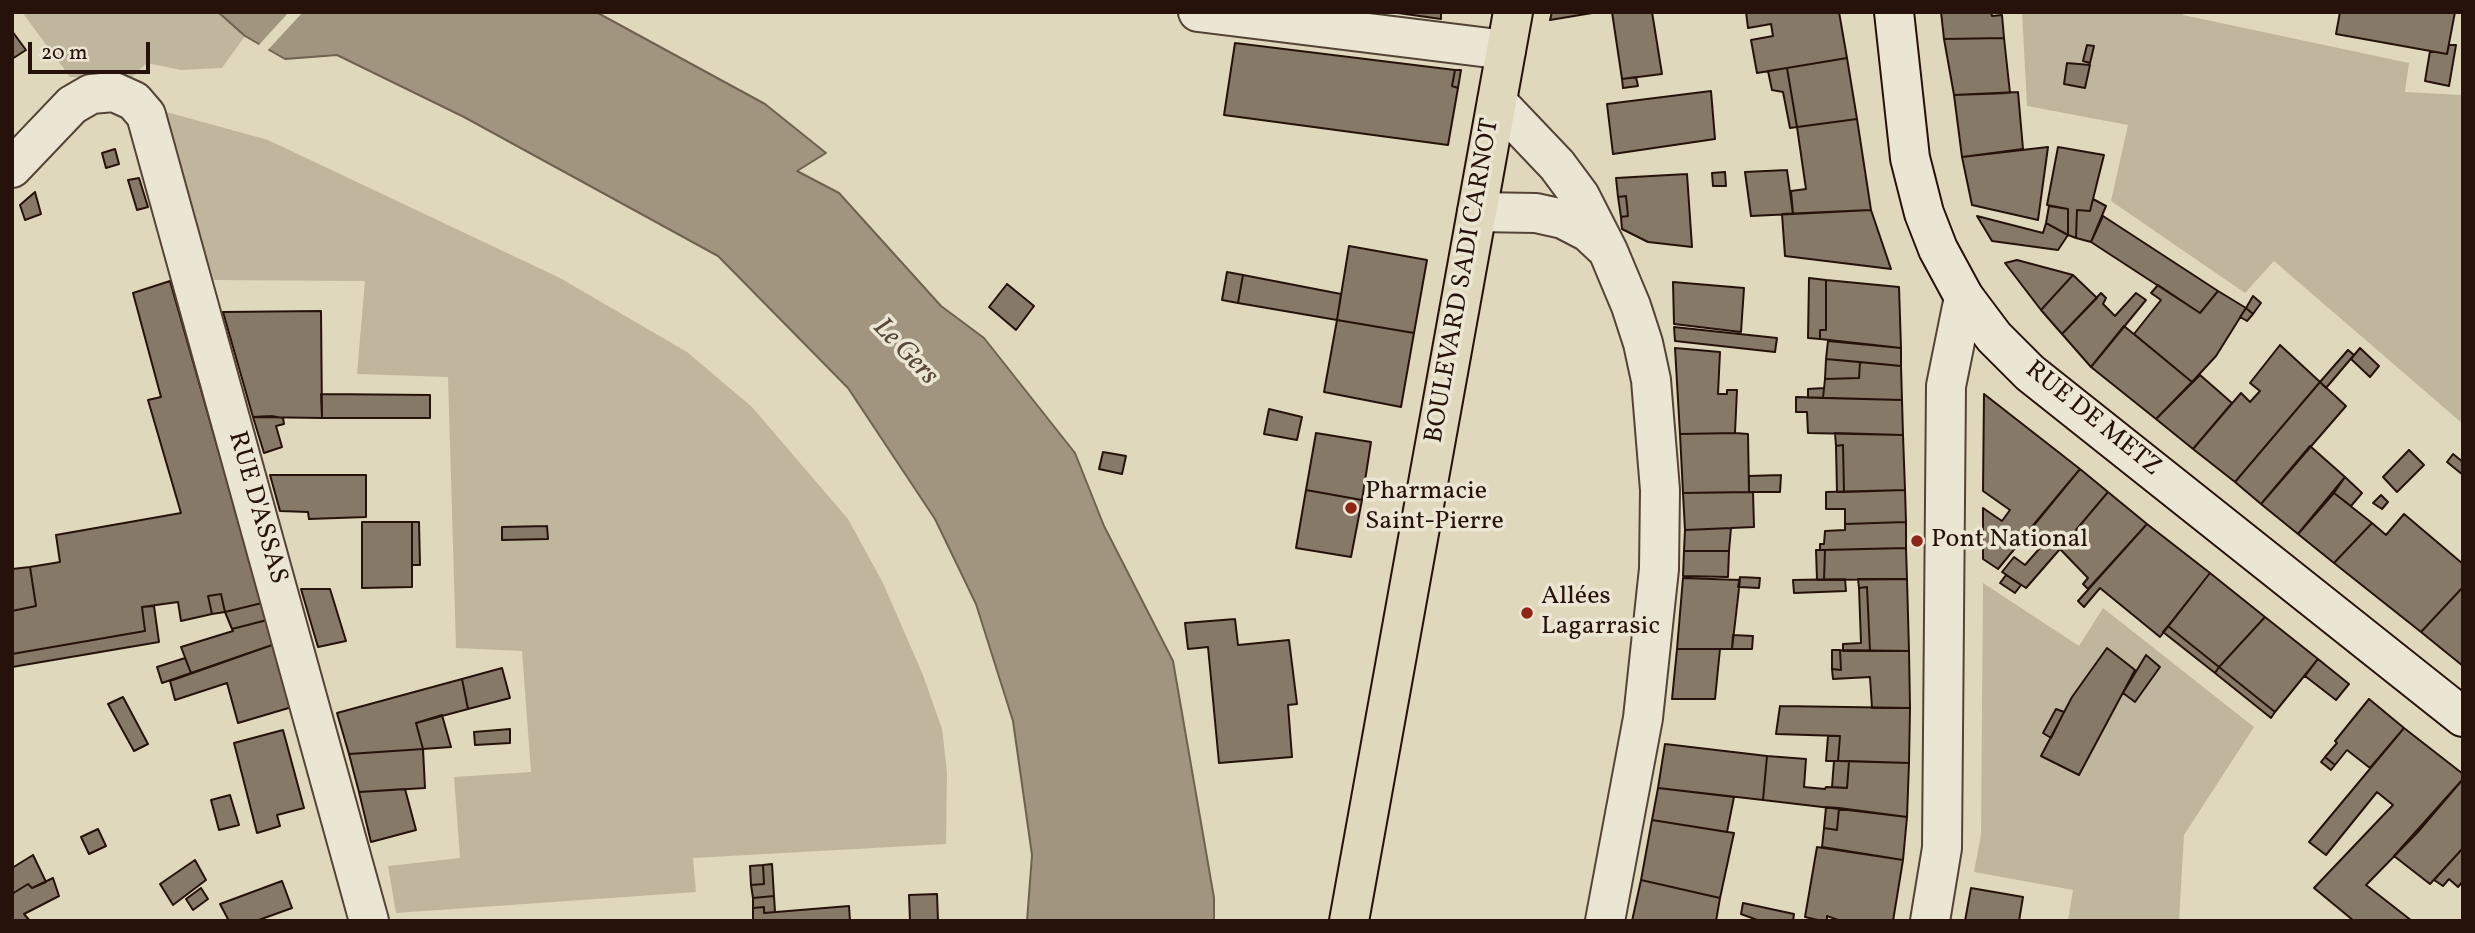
<!DOCTYPE html>
<meta charset="utf-8">
<style>
body{margin:0}
#map{position:relative;width:2475px;height:933px;overflow:hidden;background:#e0d8bc;font-family:Vollkorn,serif}
canvas{display:block}
.frame{position:absolute;inset:0;border:14px solid #26120a;pointer-events:none}
.scale{position:absolute;left:28px;top:42px;width:122px;height:32px;box-sizing:border-box;border:4px solid #26120a;border-top:0;padding-left:9px;font-size:21px;line-height:24px;white-space:nowrap;color:#26120a;-webkit-text-stroke:5px #ebe6d3;paint-order:stroke}
</style>
<div id="map">
<canvas width="2475" height="933"></canvas>
<div class="frame"></div>
<div class="scale">20 m</div>
</div>
<script>
const context = document.querySelector('canvas').getContext('2d');
context.lineJoin = 'round';
function paint(path, color) {
  context.fillStyle = color;
  context.fill(path, 'evenodd');
}
function toPath(rows) {
  const path = new Path2D();
  for (const r of rows) {
    path.moveTo(r[0], r[1]);
    for (let i = 2; i < r.length; i += 2) path.lineTo(r[i], r[i + 1]);
  }
  return path;
}
function strokePath(path, color, width, dash) {
  context.strokeStyle = color;
  context.lineWidth = width;
  context.lineCap = dash ? 'butt' : 'round';
  context.setLineDash(dash || []);
  context.stroke(path);
}
function label(font, color, halo, rows, align = 'center') {
  context.font = font + ' Vollkorn,serif';
  context.lineWidth = 7;
  context.setLineDash([]);
  context.textBaseline = 'middle';
  context.strokeStyle = halo;
  context.fillStyle = color;
  for (const [text, x, y, turn = 0] of rows) {
    context.save();
    context.translate(x, y);
    context.rotate((+turn || 0) * Math.PI / 180);
    context.textAlign = isNaN(turn) ? turn : align;
    if (halo) context.strokeText(text, 0, 0);
    context.fillText(text, 0, 0);
    context.restore();
  }
}
paint(toPath([
 [22,12,218,12,245,36,222,68,181,70,147,63,131,78,70,77],
 [2022,12,2183,12,2183,15,2409,63,2405,92,2463,95,2463,424,2274,261,2245,293,2111,201,2128,125,2027,106],
 [159,110,268,140,560,278,687,352,752,407,848,519,883,583,923,675,942,729,947,772,946,844,693,858,696,892,396,913,388,866,460,858,454,777,531,772,522,651,456,648,448,377,357,374,365,281,214,280],
 [1983,583,2079,646,2103,608,2254,727,2184,835,2179,921,2068,921,2073,890,1974,872,1981,835]
]), '#c0b69e');
const water = toPath([
 [218,12,596,12,765,104,826,153,797,171,839,193,941,306,984,338,1075,453,1104,526,1173,661,1214,898,1214,921,1027,921,1032,855,1013,721,976,604,935,519,848,388,718,256,464,117,337,55,285,59,245,36,218,12]
]);
paint(water, '#a1957f');
strokePath(water, '#706150', 2);
paint(toPath([
 [289,12,303,12,266,52,257,47]
]), '#e0d8bc');
const building = toPath([
 [1391,12,1441,12,1441,19,1391,12],
 [1552,12,1598,12,1550,20,1552,12],
 [1612,12,1652,12,1662,74,1622,79,1612,12],
 [1746,12,1839,12,1847,58,1757,73,1751,40,1773,36,1771,24,1748,28,1746,12],
 [1941,12,1991,12,1992,16,2002,15,2004,38,1944,39,1941,12],
 [2340,12,2455,12,2447,54,2336,34,2340,12],
 [12,31,26,50,12,59,12,31],
 [2004,38,2010,93,1954,95,1944,39,2004,38],
 [1235,43,1455,70,1452,86,1458,88,1448,145,1224,115,1235,43],
 [2087,45,2094,46,2090,63,2083,61,2087,45],
 [2449,45,2456,45,2449,86,2425,81,2430,51,2447,54,2449,45],
 [1847,58,1857,119,1797,127,1787,68,1847,58],
 [2067,63,2090,65,2085,88,2064,84,2067,63],
 [1787,68,1797,127,1790,128,1783,92,1772,90,1768,71,1787,68],
 [1455,70,1461,70,1458,88,1452,86,1455,70],
 [1636,77,1638,86,1623,88,1622,79,1636,77],
 [1711,91,1715,139,1613,154,1607,104,1711,91],
 [2018,92,2023,149,1962,157,1954,95,2018,92],
 [1857,119,1871,210,1793,214,1791,191,1806,189,1797,127,1857,119],
 [2048,147,2038,220,1972,205,1962,157,2048,147],
 [2058,147,2104,155,2090,211,2077,210,2076,238,2068,235,2068,209,2047,205,2058,147],
 [115,149,119,164,106,168,102,153,115,149],
 [1787,170,1793,214,1751,216,1745,172,1787,170],
 [1725,172,1726,186,1713,186,1712,173,1725,172],
 [1687,174,1692,247,1648,242,1622,229,1621,217,1628,216,1626,196,1618,197,1616,178,1687,174],
 [139,178,148,207,137,210,128,180,139,178],
 [35,192,41,214,25,220,20,205,35,192],
 [1626,196,1628,216,1621,217,1618,197,1626,196],
 [2093,199,2106,206,2091,242,2076,238,2077,210,2090,211,2093,199],
 [2049,206,2068,209,2068,235,2046,223,2049,206],
 [1871,210,1891,269,1785,256,1782,214,1871,210],
 [1977,216,2043,233,2046,223,2068,235,2058,250,1992,241,1977,216],
 [2103,216,2218,291,2200,313,2091,242,2103,216],
 [1349,246,1427,260,1414,333,1337,320,1349,246],
 [2017,260,2073,275,2041,310,2005,263,2017,260],
 [1227,272,1243,275,1238,303,1222,300,1227,272],
 [1243,275,1341,294,1337,320,1238,303,1243,275],
 [2073,275,2097,298,2062,334,2041,310,2073,275],
 [1809,278,1826,280,1826,330,1820,330,1820,339,1808,338,1809,278],
 [1826,280,1899,287,1901,348,1820,339,1820,330,1826,330,1826,280],
 [170,281,262,603,225,612,221,594,208,596,212,614,181,621,178,602,142,607,145,631,12,654,12,611,36,606,30,567,60,562,56,535,181,513,148,400,161,397,133,293,170,281],
 [1673,282,1744,288,1741,332,1674,324,1673,282],
 [1007,284,1034,306,1016,330,989,307,1007,284],
 [2158,285,2200,313,2218,291,2246,308,2216,356,2192,382,2134,334,2161,300,2151,293,2158,285],
 [2101,293,2106,298,2103,304,2115,316,2136,293,2146,300,2091,367,2062,334,2101,293],
 [2253,296,2261,303,2253,314,2246,308,2253,296],
 [2246,308,2253,314,2247,321,2240,317,2246,308],
 [321,311,322,418,253,417,223,312,321,311],
 [1337,320,1414,333,1401,407,1324,392,1337,320],
 [2124,326,2192,382,2156,419,2091,367,2124,326],
 [1674,327,1777,338,1775,352,1675,341,1674,327],
 [1828,341,1901,348,1901,366,1826,359,1828,341],
 [2280,345,2320,382,2235,482,2193,449,2241,393,2250,402,2260,391,2250,383,2280,345],
 [1675,348,1720,352,1718,394,1727,394,1727,390,1737,390,1735,433,1680,434,1675,348],
 [2360,348,2379,366,2370,377,2351,359,2360,348],
 [2348,350,2354,355,2326,388,2320,382,2348,350],
 [1826,359,1860,362,1859,378,1825,379,1826,359],
 [1860,362,1901,366,1902,400,1823,398,1825,379,1859,378,1860,362],
 [2200,375,2232,403,2193,449,2156,419,2200,375],
 [2320,382,2346,406,2261,504,2235,482,2320,382],
 [1824,388,1823,398,1808,398,1808,389,1824,388],
 [321,394,430,395,430,418,322,418,321,394],
 [1984,394,2080,469,1998,569,1983,559,1983,508,2002,521,2010,510,1983,491,1984,394],
 [1796,397,1902,400,1903,435,1808,433,1807,412,1796,412,1796,397],
 [1269,409,1302,417,1297,440,1264,434,1269,409],
 [271,416,283,418,284,424,276,426,282,447,264,453,253,417,271,416],
 [1316,433,1371,442,1362,500,1306,490,1316,433],
 [1735,433,1748,434,1749,492,1683,493,1680,434,1735,433],
 [1835,433,1903,435,1905,490,1844,492,1843,445,1836,446,1835,433],
 [1843,445,1844,492,1837,492,1836,446,1843,445],
 [2310,446,2345,477,2298,534,2261,504,2310,446],
 [2409,450,2424,465,2397,492,2383,477,2409,450],
 [1103,452,1126,456,1122,474,1099,469,1103,452],
 [2453,454,2463,462,2463,475,2447,462,2453,454],
 [2080,469,2108,492,2060,549,2036,532,2030,539,2025,535,2080,469],
 [270,475,366,475,366,517,309,519,308,512,280,511,270,475],
 [1781,475,1780,492,1749,492,1749,476,1781,475],
 [2345,477,2362,493,2351,506,2334,493,2345,477],
 [1306,490,1362,500,1351,557,1296,548,1306,490],
 [1905,490,1906,522,1845,524,1845,509,1826,509,1826,492,1905,490],
 [1753,492,1754,527,1685,530,1683,493,1753,492],
 [2108,492,2147,524,2088,589,2083,584,2088,578,2060,549,2108,492],
 [2334,493,2372,523,2334,563,2298,534,2334,493],
 [2381,495,2388,502,2382,509,2373,503,2381,495],
 [2404,514,2463,564,2463,587,2421,632,2334,563,2372,523,2386,535,2404,514],
 [362,522,412,522,412,587,362,588,362,522],
 [412,522,419,522,420,565,412,565,412,522],
 [1906,522,1906,548,1820,550,1820,544,1824,544,1825,531,1845,530,1845,524,1906,522],
 [2147,524,2210,573,2160,637,2100,588,2084,607,2078,601,2147,524],
 [547,526,548,539,502,540,502,527,547,526],
 [1731,528,1729,551,1684,551,1685,530,1731,528],
 [2047,540,2060,549,2026,588,2002,572,2014,557,2025,565,2047,540],
 [1906,548,1907,579,1824,580,1825,550,1906,548],
 [1816,550,1825,550,1824,580,1817,580,1816,550],
 [1684,551,1729,551,1728,577,1683,576,1684,551],
 [30,567,36,606,12,611,12,569,30,567],
 [2210,573,2265,617,2219,667,2168,626,2210,573],
 [2006,575,2021,585,2015,593,2000,583,2006,575],
 [1740,577,1760,578,1759,588,1738,587,1740,577],
 [1683,578,1740,580,1732,649,1677,649,1683,578],
 [1845,579,1846,591,1794,593,1793,580,1845,579],
 [1858,579,1907,579,1909,651,1870,651,1867,587,1859,588,1858,579],
 [1867,587,1870,651,1843,651,1843,644,1861,643,1859,588,1867,587],
 [2463,587,2463,666,2421,632,2463,587],
 [301,589,330,589,346,641,318,647,301,589],
 [221,594,225,612,212,614,208,596,221,594],
 [262,603,267,620,232,629,225,612,262,603],
 [154,606,159,642,12,667,12,654,145,631,142,607,154,606],
 [2265,617,2318,659,2275,712,2219,667,2265,617],
 [1235,619,1238,645,1289,640,1297,704,1288,705,1292,757,1219,763,1208,647,1188,649,1185,623,1235,619],
 [267,620,275,644,191,673,181,647,233,631,232,629,267,620],
 [2168,626,2219,667,2215,673,2163,632,2168,626],
 [1733,635,1753,636,1752,649,1732,649,1733,635],
 [275,644,292,707,238,723,227,683,175,700,170,681,275,644],
 [2107,648,2135,670,2079,775,2041,756,2072,697,2107,648],
 [1677,649,1720,649,1715,699,1672,699,1677,649],
 [1832,650,1840,650,1841,670,1832,669,1832,650],
 [1840,650,1909,651,1910,708,1872,708,1870,677,1833,679,1832,669,1841,670,1840,650],
 [2146,655,2160,667,2135,702,2123,693,2146,655],
 [185,658,191,673,162,683,157,667,185,658],
 [2318,659,2349,684,2336,700,2305,676,2318,659],
 [2219,667,2275,712,2271,718,2215,673,2219,667],
 [502,668,510,698,468,709,462,679,502,668],
 [462,679,468,709,416,723,423,749,349,754,337,713,462,679],
 [123,697,148,744,134,751,108,704,123,697],
 [2369,699,2404,728,2370,768,2347,750,2335,765,2325,757,2337,743,2335,741,2369,699],
 [1780,706,1910,708,1909,763,1838,761,1840,736,1776,734,1780,706],
 [2056,709,2064,712,2051,738,2043,733,2056,709],
 [442,715,451,747,423,749,416,723,442,715],
 [2404,728,2463,774,2463,779,2417,833,2366,885,2412,921,2354,921,2314,888,2393,805,2377,792,2326,855,2309,842,2404,728],
 [510,729,510,743,475,745,474,732,510,729],
 [283,730,304,808,277,815,280,826,257,833,234,743,283,730],
 [1828,736,1840,736,1838,761,1826,761,1828,736],
 [1665,744,1767,756,1763,800,1658,788,1665,744],
 [423,749,425,788,359,792,349,754,423,749],
 [1767,756,1806,759,1804,787,1825,789,1826,787,1847,788,1849,761,1909,763,1907,817,1763,800,1767,756],
 [2325,757,2335,765,2331,770,2321,762,2325,757],
 [1834,761,1849,761,1847,788,1832,787,1834,761],
 [2463,779,2463,848,2430,884,2394,856,2463,779],
 [1658,788,1734,797,1727,832,1652,820,1658,788],
 [405,789,416,830,371,842,359,792,405,789],
 [230,795,239,825,219,830,211,800,230,795],
 [1826,807,1839,808,1837,830,1824,828,1826,807],
 [1839,808,1907,817,1903,860,1822,847,1824,828,1837,830,1839,808],
 [1652,820,1734,833,1720,898,1641,880,1652,820],
 [98,829,106,846,89,854,81,837,98,829],
 [1817,847,1903,860,1893,921,1841,921,1827,916,1827,921,1822,921,1805,917,1817,847],
 [2463,848,2463,881,2458,887,2449,879,2443,886,2434,880,2463,848],
 [33,855,46,882,32,888,28,884,12,894,12,868,33,855],
 [195,860,206,880,173,905,160,884,195,860],
 [772,864,774,896,753,898,751,885,764,884,763,865,772,864],
 [763,865,764,884,751,885,750,866,763,865],
 [53,878,59,896,24,914,30,921,12,921,12,894,28,884,32,888,53,878],
 [1641,880,1720,898,1716,921,1632,921,1641,880],
 [282,881,292,908,256,921,229,921,220,904,282,881],
 [201,888,208,899,193,910,186,899,201,888],
 [1971,888,2023,897,2019,921,1965,921,1971,888],
 [937,894,938,921,910,921,909,895,937,894],
 [774,896,775,912,764,913,764,907,753,908,753,898,774,896],
 [1743,903,1794,914,1793,921,1760,921,1741,914,1743,903],
 [849,906,850,921,753,921,753,908,764,907,764,913,849,906]
]);
paint(building, '#877967');
strokePath(building, '#26120a', 2);
const minor = toPath([
 [1198,12,1506,50],
 [1497,102,1557,165,1580,196,1608,251,1631,306,1643,343,1651,380,1660,490,1659,569,1643,718,1605,921],
 [12,168,72,105,91,94,114,92,134,101,146,115,369,921],
 [1477,212,1536,213,1563,219,1588,232,1604,247]
]);
const tertiary = toPath([
 [1930,921,1942,848,1946,386,1964,297]
]);
const secondary = toPath([
 [1894,12,1910,158,1924,213,1938,249,1964,297,1994,337,2030,373,2463,717]
]);
const primary = toPath([
 [1349,921,1513,12]
]);
strokePath(minor, '#544436', 42);
strokePath(tertiary, '#544436', 42);
strokePath(secondary, '#26120a', 42);
strokePath(primary, '#26120a', 42);
strokePath(minor, '#ebe6d3', 38);
strokePath(tertiary, '#ebe6d3', 38);
strokePath(secondary, '#ebe6d3', 38);
strokePath(primary, '#e0d8bc', 38);
for (const [x, y, r, color] of [
 [1351,508,7,"#8f2418"],
 [1917,541,7,"#8f2418"],
 [1527,613,7,"#8f2418"]
]) {
  const dot = new Path2D();
  dot.arc(x, y, r, 0, 2 * Math.PI);
  context.fillStyle = color;
  context.fill(dot);
  strokePath(dot, '#ebe6d3', 2.5);
}
label('26px', '#26120a', '#ebe6d3', [
 ["BOULEVARD SADI CARNOT",1464,281,-80],
 ["RUE DE METZ",2092,420,39],
 ["RUE D'ASSAS",256,508,74]
]);
label('26px', '#26120a', '#ebe6d3', [
 ["Pharmacie",1365,493],
 ["Saint-Pierre",1365,523],
 ["Pont National",1931,541],
 ["Allées",1541,598],
 ["Lagarrasic",1541,628]
], 'left');
label('italic 28px', '#574639', '#ebe6d3', [
 ["Le Gers",904,353,46]
]);
</script>
